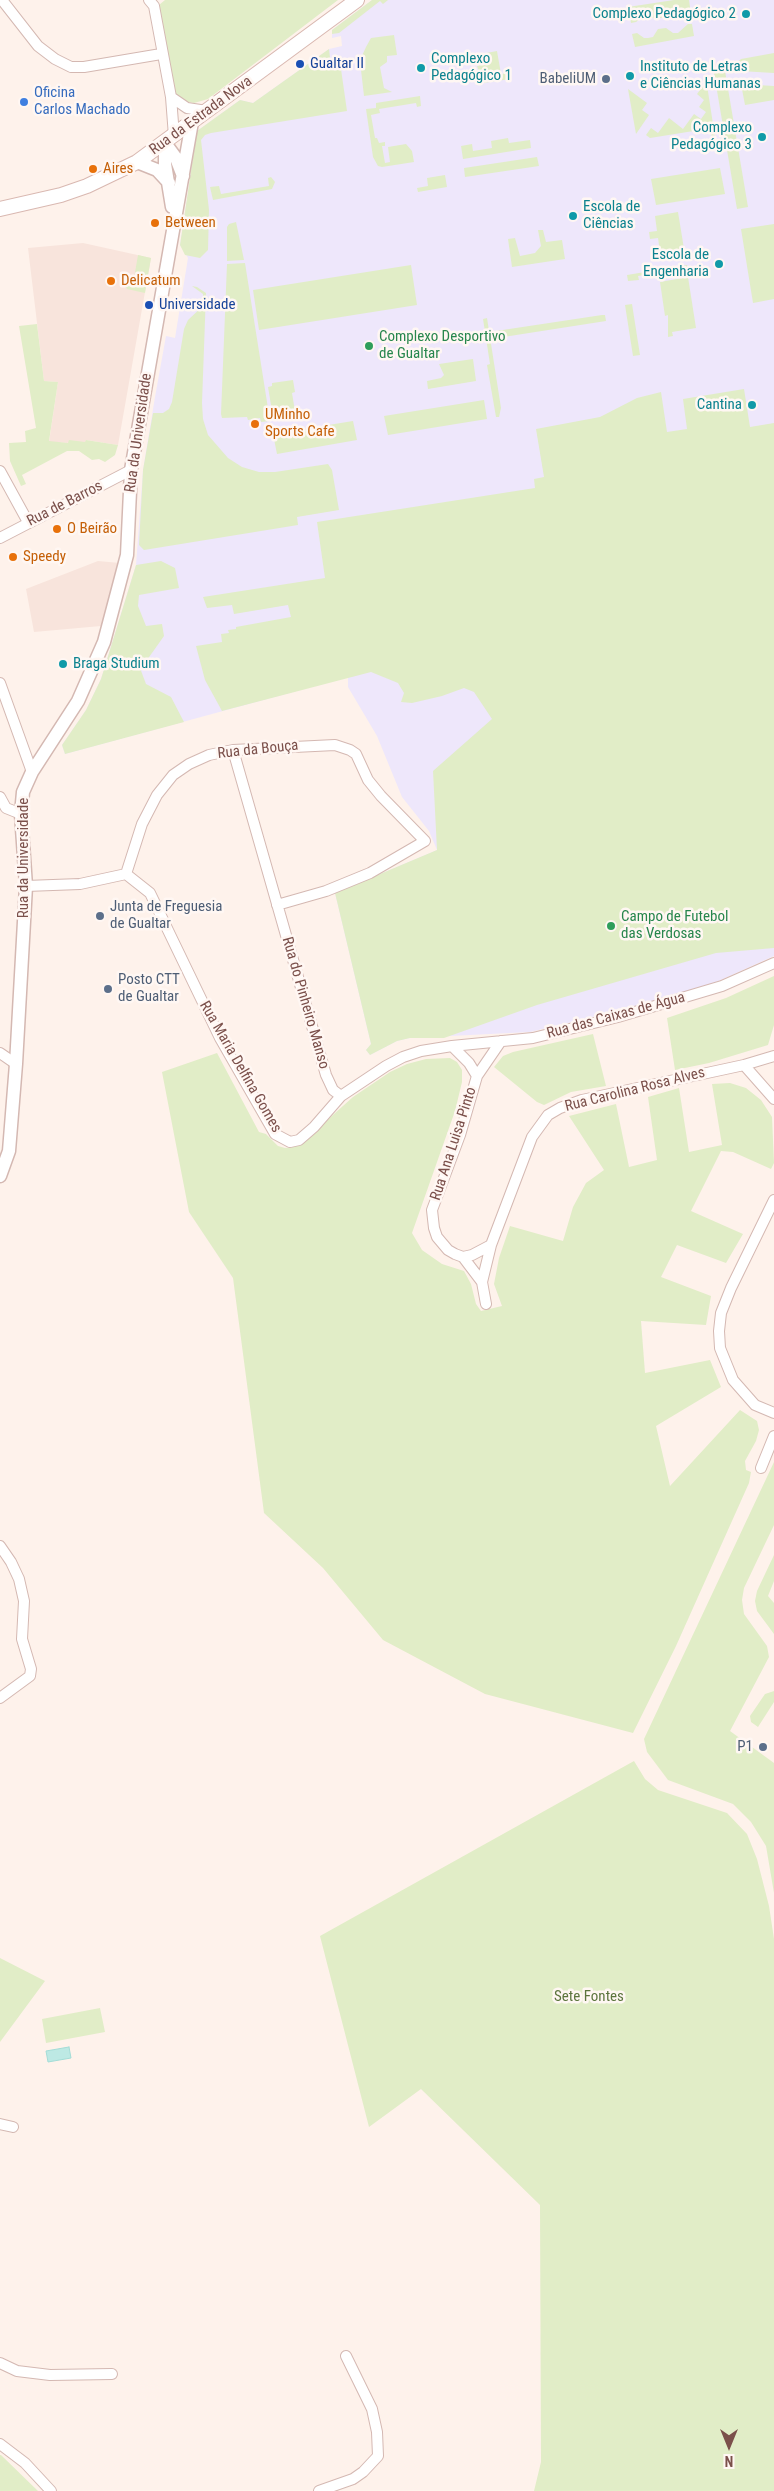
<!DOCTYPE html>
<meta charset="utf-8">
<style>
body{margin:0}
#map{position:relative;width:774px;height:2491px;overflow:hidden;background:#fef2eb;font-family:"Roboto Condensed",sans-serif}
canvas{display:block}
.north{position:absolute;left:704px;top:2421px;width:50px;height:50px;-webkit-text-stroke:4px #fff7f3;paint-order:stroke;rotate:180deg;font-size:14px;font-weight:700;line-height:20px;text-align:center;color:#7b504b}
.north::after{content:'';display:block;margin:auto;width:18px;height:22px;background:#7b504b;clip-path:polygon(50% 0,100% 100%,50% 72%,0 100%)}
</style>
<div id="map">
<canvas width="774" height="2491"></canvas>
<div class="north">N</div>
</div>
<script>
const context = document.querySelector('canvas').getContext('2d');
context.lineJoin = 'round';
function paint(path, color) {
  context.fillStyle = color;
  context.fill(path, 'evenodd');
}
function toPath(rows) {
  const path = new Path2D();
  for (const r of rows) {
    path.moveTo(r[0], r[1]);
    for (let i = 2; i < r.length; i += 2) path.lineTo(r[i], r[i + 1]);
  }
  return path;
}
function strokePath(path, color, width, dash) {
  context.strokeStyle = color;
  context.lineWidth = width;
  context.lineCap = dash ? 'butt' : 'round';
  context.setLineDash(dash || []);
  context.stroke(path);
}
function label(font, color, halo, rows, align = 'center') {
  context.font = font + ' "Roboto Condensed",sans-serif';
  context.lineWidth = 5;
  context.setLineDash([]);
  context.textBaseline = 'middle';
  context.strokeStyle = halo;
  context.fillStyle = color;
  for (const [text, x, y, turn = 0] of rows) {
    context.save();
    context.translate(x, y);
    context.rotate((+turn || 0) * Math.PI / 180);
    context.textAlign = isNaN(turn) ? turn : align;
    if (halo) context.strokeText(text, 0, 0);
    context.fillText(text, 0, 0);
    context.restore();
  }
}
paint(toPath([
 [83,243,151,258,118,445,86,440,86,442,69,443,49,442,58,382,44,381,28,248],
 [98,561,120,563,101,626,34,632,26,589]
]), '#f8e4dc');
paint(toPath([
 [372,0,774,0,774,956,714,983,627,1009,530,1032,410,1038,397,1041,370,1055,366,1050,371,1044,335,893,437,850,429,831,402,797,377,736,348,687,348,677,65,754,62,745,86,710,101,679,136,565,143,470,155,397,166,336,175,338,188,258,180,245,197,131,240,100,253,103,329,49,342,46,341,36,332,38,332,30]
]), '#eee7fb');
paint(toPath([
 [165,0,338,0,208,99,194,103,183,101,175,95,159,5],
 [372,0,388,0,383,4,380,1,339,33,332,34,332,30],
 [674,0,689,0,691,14,685,14,674,10,665,17,656,19,645,15,636,22,631,23,628,7],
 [688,24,692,24,694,36,635,47,632,34,637,33,644,38,648,38,653,37,658,29,666,28,673,33,678,33],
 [394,35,397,55,387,56,387,62,380,67,384,88,392,92,364,96,361,70,361,58,366,47,371,38],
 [329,49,331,66,337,70,341,69,347,111,211,133,205,135,201,140,209,210,208,250,200,258,185,255,180,245,197,131,240,100,253,103],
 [497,51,501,74,509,73,510,79,483,83,477,66,482,65,481,54],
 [774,53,774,73,740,71,738,62,741,59],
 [725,71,748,207,737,209,714,73],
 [741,84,774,86,774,100,745,105],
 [707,85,715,137,712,138,711,132,707,132,706,129,650,138,646,135,651,128,658,133,669,118,683,129,694,114,701,119,706,112,699,107,704,100,697,94,703,86],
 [628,89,647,103,642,110,649,115,636,134],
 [420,96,421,106,417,107,416,103,379,109,380,113,371,115,375,138,377,138,379,143,385,142,385,146,382,146,385,163,390,162,388,147,406,144,412,151,414,162,382,167,378,166,373,157,366,109,376,108,376,103],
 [508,138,509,143,530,140,531,148,463,159,461,146,472,144,473,151,492,148,491,141],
 [537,157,539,166,465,177,464,168],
 [720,168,725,194,656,205,651,179],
 [445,175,447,187,418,192,417,188,428,186,427,178],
 [271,177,275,182,272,189,213,200,210,187,219,186,221,194,269,186,268,178],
 [678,212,685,255,661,259,658,238,650,239,649,232,657,231,655,216],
 [236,222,244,260,227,261,227,227,229,224],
 [774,224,774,299,753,303,741,229],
 [538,230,543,230,546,242,562,240,565,259,512,267,508,239,515,238,520,256,535,253,541,246],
 [138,255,151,258,145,293,127,289,124,285,124,283,133,284],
 [245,263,270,421,261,422,260,418,248,420,247,417,222,418,221,414,227,264],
 [411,265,417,305,259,330,253,290],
 [687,265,688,272,646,278,645,275,638,276,639,280,628,281,627,275],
 [688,277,696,328,672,332,673,336,668,337,668,315,665,316,660,282],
 [192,286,197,287,206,293,202,403,203,419,208,435,228,458,242,467,259,472,275,472,328,464,332,470,339,510,297,517,298,525,144,550,139,545,143,470,153,413,163,413,169,409,172,402,184,329,188,320,203,306,203,294],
 [632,304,640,355,633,356,625,305],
 [602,315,605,315,606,321,497,338,496,331],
 [487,318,501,408,499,417,496,417,487,365,490,364,483,319],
 [37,324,44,381,58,382,49,441,68,443,69,440,85,442,86,440,118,445,115,455,105,462,99,459,92,460,79,451,67,451,22,475,26,484,21,486,10,461,9,443,26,442,25,431,36,428,19,326],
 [473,359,476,381,428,389,427,381,441,378,444,375,439,364],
 [293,380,295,392,292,393,296,417,273,417,268,387,272,386,272,383],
 [744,389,750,427,774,423,774,948,716,953,537,1005,444,1038,410,1038,397,1041,370,1055,366,1050,371,1044,335,893,437,850,433,771,492,719,474,692,464,688,442,696,412,703,401,702,404,693,398,683,371,672,222,711,205,680,196,646,222,642,221,634,229,633,228,630,236,629,236,627,291,617,288,605,234,614,232,605,207,608,203,597,325,578,317,522,535,488,534,479,544,477,536,429,600,417,637,398,661,392,667,432,687,429,683,399],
 [484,400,487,419,388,435,384,416],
 [353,421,357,440,277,454,273,434],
 [161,561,175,568,179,588,139,595,138,606,146,626,162,624,164,636,147,660,137,660,146,684,171,697,184,722,65,754,62,745,86,710,101,679,136,565],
 [774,976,774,1025,768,1045,709,1063,675,1070,667,1018,726,998],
 [593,1034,606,1086,571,1092,544,1105,537,1102,494,1067,503,1056,513,1052],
 [217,1053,259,1132,266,1134,278,1146,285,1148,293,1147,306,1139,353,1097,390,1072,407,1064,426,1059,450,1058,457,1062,462,1070,462,1082,455,1111,412,1233,422,1250,442,1264,464,1271,471,1284,476,1304,481,1311,502,1306,494,1284,499,1258,510,1226,563,1241,573,1207,586,1183,604,1170,569,1116,616,1104,629,1167,657,1160,648,1097,679,1088,689,1152,722,1145,712,1084,730,1083,746,1088,761,1100,772,1117,774,1163,771,1169,733,1152,721,1151,691,1211,743,1234,726,1263,677,1245,661,1277,711,1296,706,1325,641,1321,645,1373,710,1360,721,1387,656,1426,670,1486,740,1410,757,1421,759,1430,756,1441,745,1461,746,1470,751,1472,749,1483,676,1646,633,1733,485,1694,383,1640,323,1568,264,1513,233,1278,189,1212,162,1072],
 [774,1462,774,1525,744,1588,742,1600,744,1614,767,1646,769,1657,730,1731,774,1763,774,1893,766,1846,751,1822,733,1804,668,1780,647,1752,644,1739],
 [774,1555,774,1581,768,1596,774,1603,774,1634,757,1611,755,1601,757,1591],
 [774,1691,774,1702,758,1727,751,1722,750,1716,765,1694],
 [634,1761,645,1779,658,1790,727,1813,747,1834,757,1859,769,1906,774,1939,774,2491,534,2491,541,2462,540,2205,421,2089,369,2127,320,1936],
 [0,1958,45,1981,0,2042],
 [100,2008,105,2032,46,2043,42,2019],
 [0,2455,1,2455,38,2491,0,2491]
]), '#e1edc7');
const water = toPath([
 [69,2047,71,2058,48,2062,46,2051,69,2047]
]);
paint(water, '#bde9e4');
strokePath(water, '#a3dcd6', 1);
const minor = toPath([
 [2,0,38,46,55,59,71,67,84,67,161,54],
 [149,0,154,6,171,97],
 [174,136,171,97,187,108,207,111],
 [0,471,28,522],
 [0,538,131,470],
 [0,683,32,772],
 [233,750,326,1075,333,1090,341,1096],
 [0,797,6,808,21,814],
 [126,874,150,893,220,1038,275,1134,290,1142,299,1140,314,1127,341,1096,386,1066,403,1057,421,1051,452,1046,533,1038,618,1017,722,986,774,963],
 [126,874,142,824,157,795,173,775,189,764,209,755,233,750,335,745,350,750,356,754,368,780,381,796,425,841,370,873,326,891,277,905],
 [26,886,80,884,126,874],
 [452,1046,469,1063,477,1076],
 [0,1053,16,1064],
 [744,1065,774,1099],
 [774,1200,731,1288,721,1313,719,1331,720,1348,733,1380,755,1405,774,1413],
 [491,1245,472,1255,463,1257,455,1254,448,1250,437,1237,434,1228,432,1210,460,1135,477,1076,501,1041],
 [463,1257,482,1282,486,1304],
 [482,1282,491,1245,532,1137,548,1115,560,1108,582,1100,744,1065,774,1056],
 [761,1468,774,1436],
 [0,1546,11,1562,19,1579,24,1601,22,1639,31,1669,30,1676,0,1698],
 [0,2124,13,2127],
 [0,2363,17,2371,50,2375,112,2374],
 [0,2444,25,2463,51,2491],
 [319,2491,353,2479,363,2472,378,2456,377,2432,372,2409,346,2356]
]);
const tertiary = toPath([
 [165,143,165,164,172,207],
 [165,143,176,158,183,176],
 [137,162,157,170,169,183],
 [0,1176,9,1151,16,1064,26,886,21,814,23,792,32,772,78,701,104,642,127,555,131,470,192,122]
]);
const secondary = toPath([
 [0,209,61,195,87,186,137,162,357,0]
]);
strokePath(minor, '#d4b8b2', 12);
strokePath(tertiary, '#d4b8b2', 15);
strokePath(secondary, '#d9b8b1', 16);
strokePath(minor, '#fff', 10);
strokePath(tertiary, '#fff', 12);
strokePath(secondary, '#fff', 14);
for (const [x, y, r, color] of [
 [746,14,5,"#0f9aa8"],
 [300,64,5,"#1a4fb4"],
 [421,68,5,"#0f9aa8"],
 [630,76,5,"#0f9aa8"],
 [606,79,5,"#5c6f8a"],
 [24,102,5,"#3f7fe0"],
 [762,137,5,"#0f9aa8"],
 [93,169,5,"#e8710a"],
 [573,216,5,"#0f9aa8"],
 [155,223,5,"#e8710a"],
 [719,264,5,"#0f9aa8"],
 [111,281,5,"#e8710a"],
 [149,305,5,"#1a4fb4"],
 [369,346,5,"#2e9e5b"],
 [752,405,5,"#0f9aa8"],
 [255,424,5,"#e8710a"],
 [57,529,5,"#e8710a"],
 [13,557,5,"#e8710a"],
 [63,664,5,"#0f9aa8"],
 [100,916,5,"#5c6f8a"],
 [611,926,5,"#2e9e5b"],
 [108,989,5,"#5c6f8a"],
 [763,1747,5,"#5c6f8a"]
]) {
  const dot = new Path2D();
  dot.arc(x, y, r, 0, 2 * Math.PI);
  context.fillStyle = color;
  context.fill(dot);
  strokePath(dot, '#fff7f3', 2);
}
label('15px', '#0d838f', '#fff7f3', [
 ["Complexo Pedagógico 2",736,14],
 ["Complexo",431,59,"left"],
 ["Pedagógico 1",431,76,"left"],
 ["Instituto de Letras",640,67,"left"],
 ["e Ciências Humanas",640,84,"left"],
 ["Complexo",752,128],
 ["Pedagógico 3",752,145],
 ["Escola de",583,207,"left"],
 ["Ciências",583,224,"left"],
 ["Escola de",709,255],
 ["Engenharia",709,272],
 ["Cantina",742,405],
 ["Braga Studium",73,664,"left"]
], 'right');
label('15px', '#164399', '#fff7f3', [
 ["Gualtar II",310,64],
 ["Universidade",159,305]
], 'left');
label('15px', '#4e5e75', '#fff7f3', [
 ["BabeliUM",596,79],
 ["Junta de Freguesia",110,907,"left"],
 ["de Gualtar",110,924,"left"],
 ["Posto CTT",118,980,"left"],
 ["de Gualtar",118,997,"left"],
 ["P1",753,1747]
], 'right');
label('15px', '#366cbe', '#fff7f3', [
 ["Oficina",34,93],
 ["Carlos Machado",34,110]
], 'left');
label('15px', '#7b504b', '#fff7f3', [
 ["Rua da Estrada Nova",201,116,-36],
 ["Rua da Universidade",139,433,-82],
 ["Rua de Barros",65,504,-27],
 ["Rua da Bouça",258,750,-6],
 ["Rua da Universidade",24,858,-90],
 ["Rua do Pinheiro Manso",305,1003,74],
 ["Rua das Caixas de Água",616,1016,-15],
 ["Rua Maria Delfina Gomes",240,1067,60],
 ["Rua Carolina Rosa Alves",635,1090,-14],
 ["Rua Ana Luisa Pinto",454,1144,-72]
]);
label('15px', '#c56008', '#fff7f3', [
 ["Aires",103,169],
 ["Between",165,223],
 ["Delicatum",121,281],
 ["UMinho",265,415],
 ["Sports Cafe",265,432],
 ["O Beirão",67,529],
 ["Speedy",23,557]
], 'left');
label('15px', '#27864d', '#fff7f3', [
 ["Complexo Desportivo",379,337],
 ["de Gualtar",379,354],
 ["Campo de Futebol",621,917],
 ["das Verdosas",621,934]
], 'left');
label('15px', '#5c753d', '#fff7f3', [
 ["Sete Fontes",589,1997]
]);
</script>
